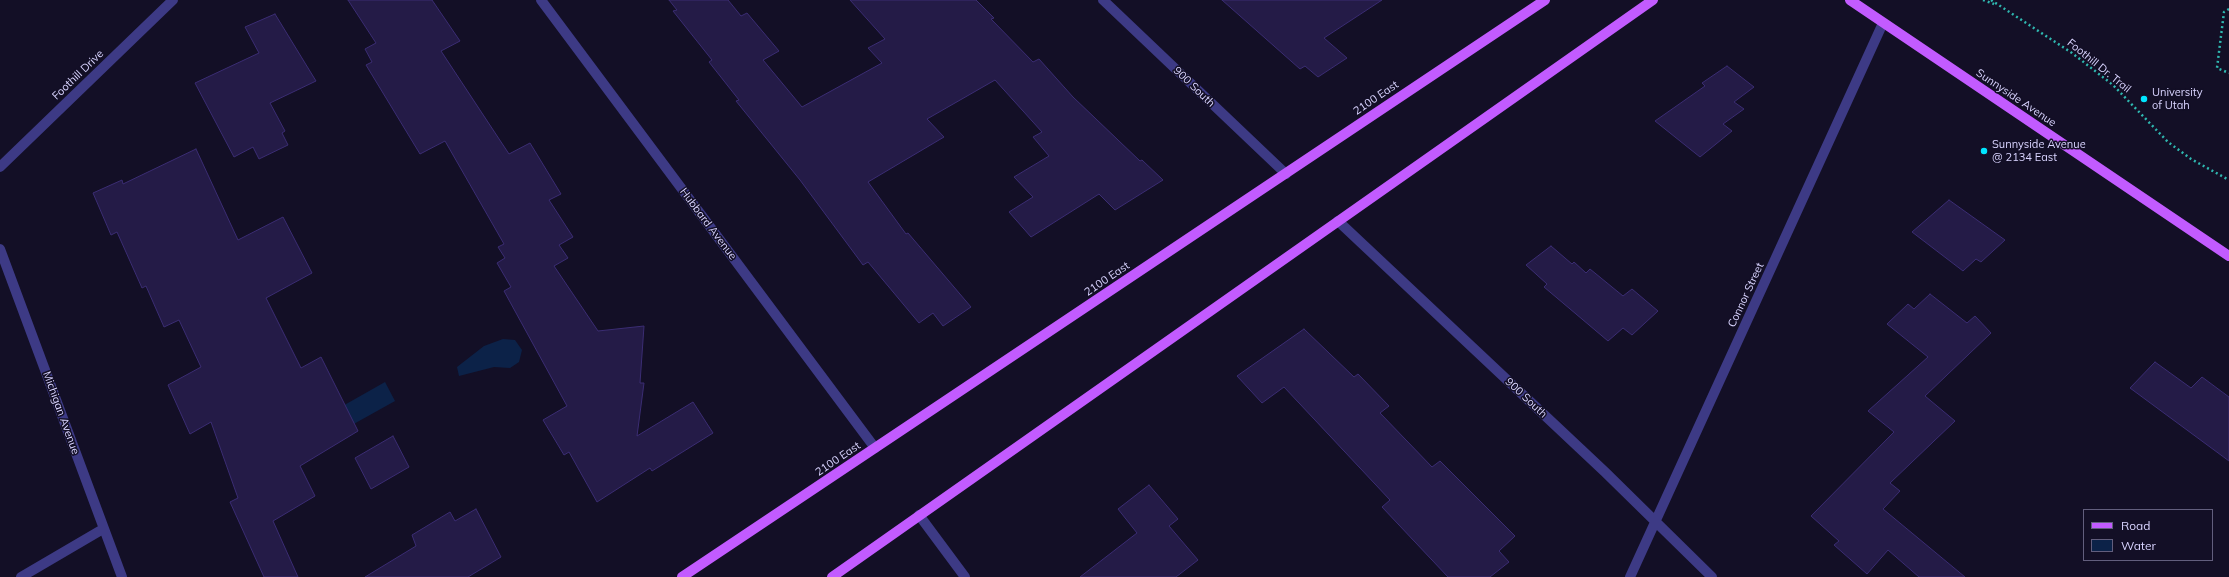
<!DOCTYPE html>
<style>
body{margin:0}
#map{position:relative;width:2229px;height:577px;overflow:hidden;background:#130f26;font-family:Mulish,sans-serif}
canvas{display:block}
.legend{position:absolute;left:2083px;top:509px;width:130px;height:52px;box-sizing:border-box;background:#130f26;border:1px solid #625e7d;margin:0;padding:5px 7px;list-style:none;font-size:12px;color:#d9d4ff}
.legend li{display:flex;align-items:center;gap:8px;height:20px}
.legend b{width:20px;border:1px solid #625e7d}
</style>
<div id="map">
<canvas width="2229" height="577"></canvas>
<ul class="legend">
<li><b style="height:5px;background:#c25bff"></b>Road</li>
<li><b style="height:11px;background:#0c2248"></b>Water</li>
</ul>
</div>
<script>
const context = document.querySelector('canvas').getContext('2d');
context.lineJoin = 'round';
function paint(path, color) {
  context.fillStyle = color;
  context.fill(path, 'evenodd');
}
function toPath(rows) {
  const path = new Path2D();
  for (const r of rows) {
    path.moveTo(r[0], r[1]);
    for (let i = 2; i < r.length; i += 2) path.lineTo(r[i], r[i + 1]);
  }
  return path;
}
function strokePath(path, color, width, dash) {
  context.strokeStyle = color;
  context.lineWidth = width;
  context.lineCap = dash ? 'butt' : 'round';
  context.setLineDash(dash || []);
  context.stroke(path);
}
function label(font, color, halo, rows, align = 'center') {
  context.font = font + ' Mulish,sans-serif';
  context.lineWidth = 3;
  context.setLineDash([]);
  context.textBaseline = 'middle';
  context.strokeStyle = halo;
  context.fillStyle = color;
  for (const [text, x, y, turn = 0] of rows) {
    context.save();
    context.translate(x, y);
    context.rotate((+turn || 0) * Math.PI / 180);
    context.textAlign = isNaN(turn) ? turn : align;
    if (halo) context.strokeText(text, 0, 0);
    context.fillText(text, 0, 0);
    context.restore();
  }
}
paint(toPath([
 [503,339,515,340,522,350,519,362,510,368,494,367,459,376,457,367,484,346],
 [385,382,395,401,334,435,325,416]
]), '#0c2248');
const building = toPath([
 [348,0,432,0,460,41,441,51,509,154,530,143,561,194,549,200,573,237,559,245,568,258,554,266,598,331,644,326,640,383,644,383,637,436,693,402,713,433,652,471,650,468,597,502,569,452,564,455,543,420,567,406,504,291,511,287,497,263,505,258,498,247,504,244,445,141,420,154,366,65,372,62,365,49,376,43,348,0],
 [669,0,728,0,741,16,747,13,779,51,763,60,802,107,882,63,868,48,885,39,850,0,976,0,994,18,991,19,1033,62,1039,59,1073,97,1140,161,1142,160,1163,180,1115,210,1099,194,1031,237,1009,212,1033,197,1014,177,1049,156,1033,137,1042,132,995,80,927,119,944,137,868,182,906,234,908,233,971,307,943,326,933,313,919,323,868,262,863,265,800,180,736,101,739,100,709,62,712,60,673,11,677,10,669,0],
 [1222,0,1382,0,1324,38,1347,58,1318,77,1305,66,1300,69,1222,0],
 [275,14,316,81,270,103,285,131,282,133,288,145,259,159,253,147,234,157,195,83,259,53,245,27,275,14],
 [1727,66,1754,87,1734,102,1744,109,1723,124,1732,131,1700,157,1655,121,1705,86,1702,83,1727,66],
 [196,149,238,240,283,217,312,273,266,298,301,368,321,357,358,431,300,466,315,496,273,521,298,577,264,577,230,502,238,498,211,422,190,434,168,385,201,367,179,320,164,327,146,286,142,288,117,232,111,235,93,193,122,180,123,184,196,149],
 [1949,200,2005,240,1981,262,1976,259,1963,271,1912,232,1949,200],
 [1551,246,1572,264,1574,262,1586,273,1590,269,1623,296,1632,289,1658,311,1632,335,1623,328,1608,341,1544,287,1547,284,1526,265,1551,246],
 [1930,294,1967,323,1975,316,1991,333,1925,396,1955,421,1890,483,1900,491,1883,509,1965,577,1919,577,1888,550,1867,574,1834,545,1839,541,1811,516,1894,432,1868,411,1928,357,1887,324,1908,304,1914,309,1930,294],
 [1304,329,1354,377,1358,374,1389,406,1380,413,1432,467,1440,461,1515,536,1499,551,1509,562,1490,577,1448,577,1382,507,1390,500,1284,387,1262,403,1237,376,1304,329],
 [2155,362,2191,388,2202,377,2229,397,2229,461,2130,388,2155,362],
 [393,436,409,467,371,489,355,458,393,436],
 [1149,485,1178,519,1169,526,1198,560,1176,577,1080,577,1137,533,1118,509,1149,485],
 [476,509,501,557,468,577,365,577,416,546,412,535,450,512,455,521,476,509]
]);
paint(building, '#241b47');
strokePath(building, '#3b2d73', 1);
strokePath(toPath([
 [1983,0,1994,4],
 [1991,0,2072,53,2113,85,2168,142,2191,159,2229,180],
 [2229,9,2224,12,2217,68,2229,73]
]), '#2fb8b0', 2.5, [2, 3]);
strokePath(toPath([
 [541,0,875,448],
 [1103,0,1286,174],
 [0,167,173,0],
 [1338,221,1605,472,1712,577],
 [0,249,122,577],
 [919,515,965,577],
 [21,577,103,529],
 [1630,577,1883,23]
]), '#3d3a85', 10);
strokePath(toPath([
 [1850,0,2229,256],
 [682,577,1545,0],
 [832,577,1653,0]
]), '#c25bff', 10);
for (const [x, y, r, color] of [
 [2144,99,4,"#00e5ff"],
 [1984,151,4,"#00e5ff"]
]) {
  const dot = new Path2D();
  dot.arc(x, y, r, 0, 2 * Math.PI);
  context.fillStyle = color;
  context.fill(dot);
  strokePath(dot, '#130f26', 1.5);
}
label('11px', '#d9d4ff', '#130f26', [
 ["Foothill Dr. Trail",2099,66,39],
 ["Foothill Drive",78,75,-44],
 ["900 South",1194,87,44],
 ["2100 East",1376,98,-34],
 ["Sunnyside Avenue",2016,98,34],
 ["Hubbard Avenue",708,224,53],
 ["2100 East",1107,279,-34],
 ["Connor Street",1746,295,-65],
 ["900 South",1526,398,43],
 ["Michigan Avenue",61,413,70],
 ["2100 East",838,459,-34]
]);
label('11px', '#d9d4ff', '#130f26', [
 ["University",2152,93],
 ["of Utah",2152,106],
 ["Sunnyside Avenue",1992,145],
 ["@ 2134 East",1992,158]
], 'left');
</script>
